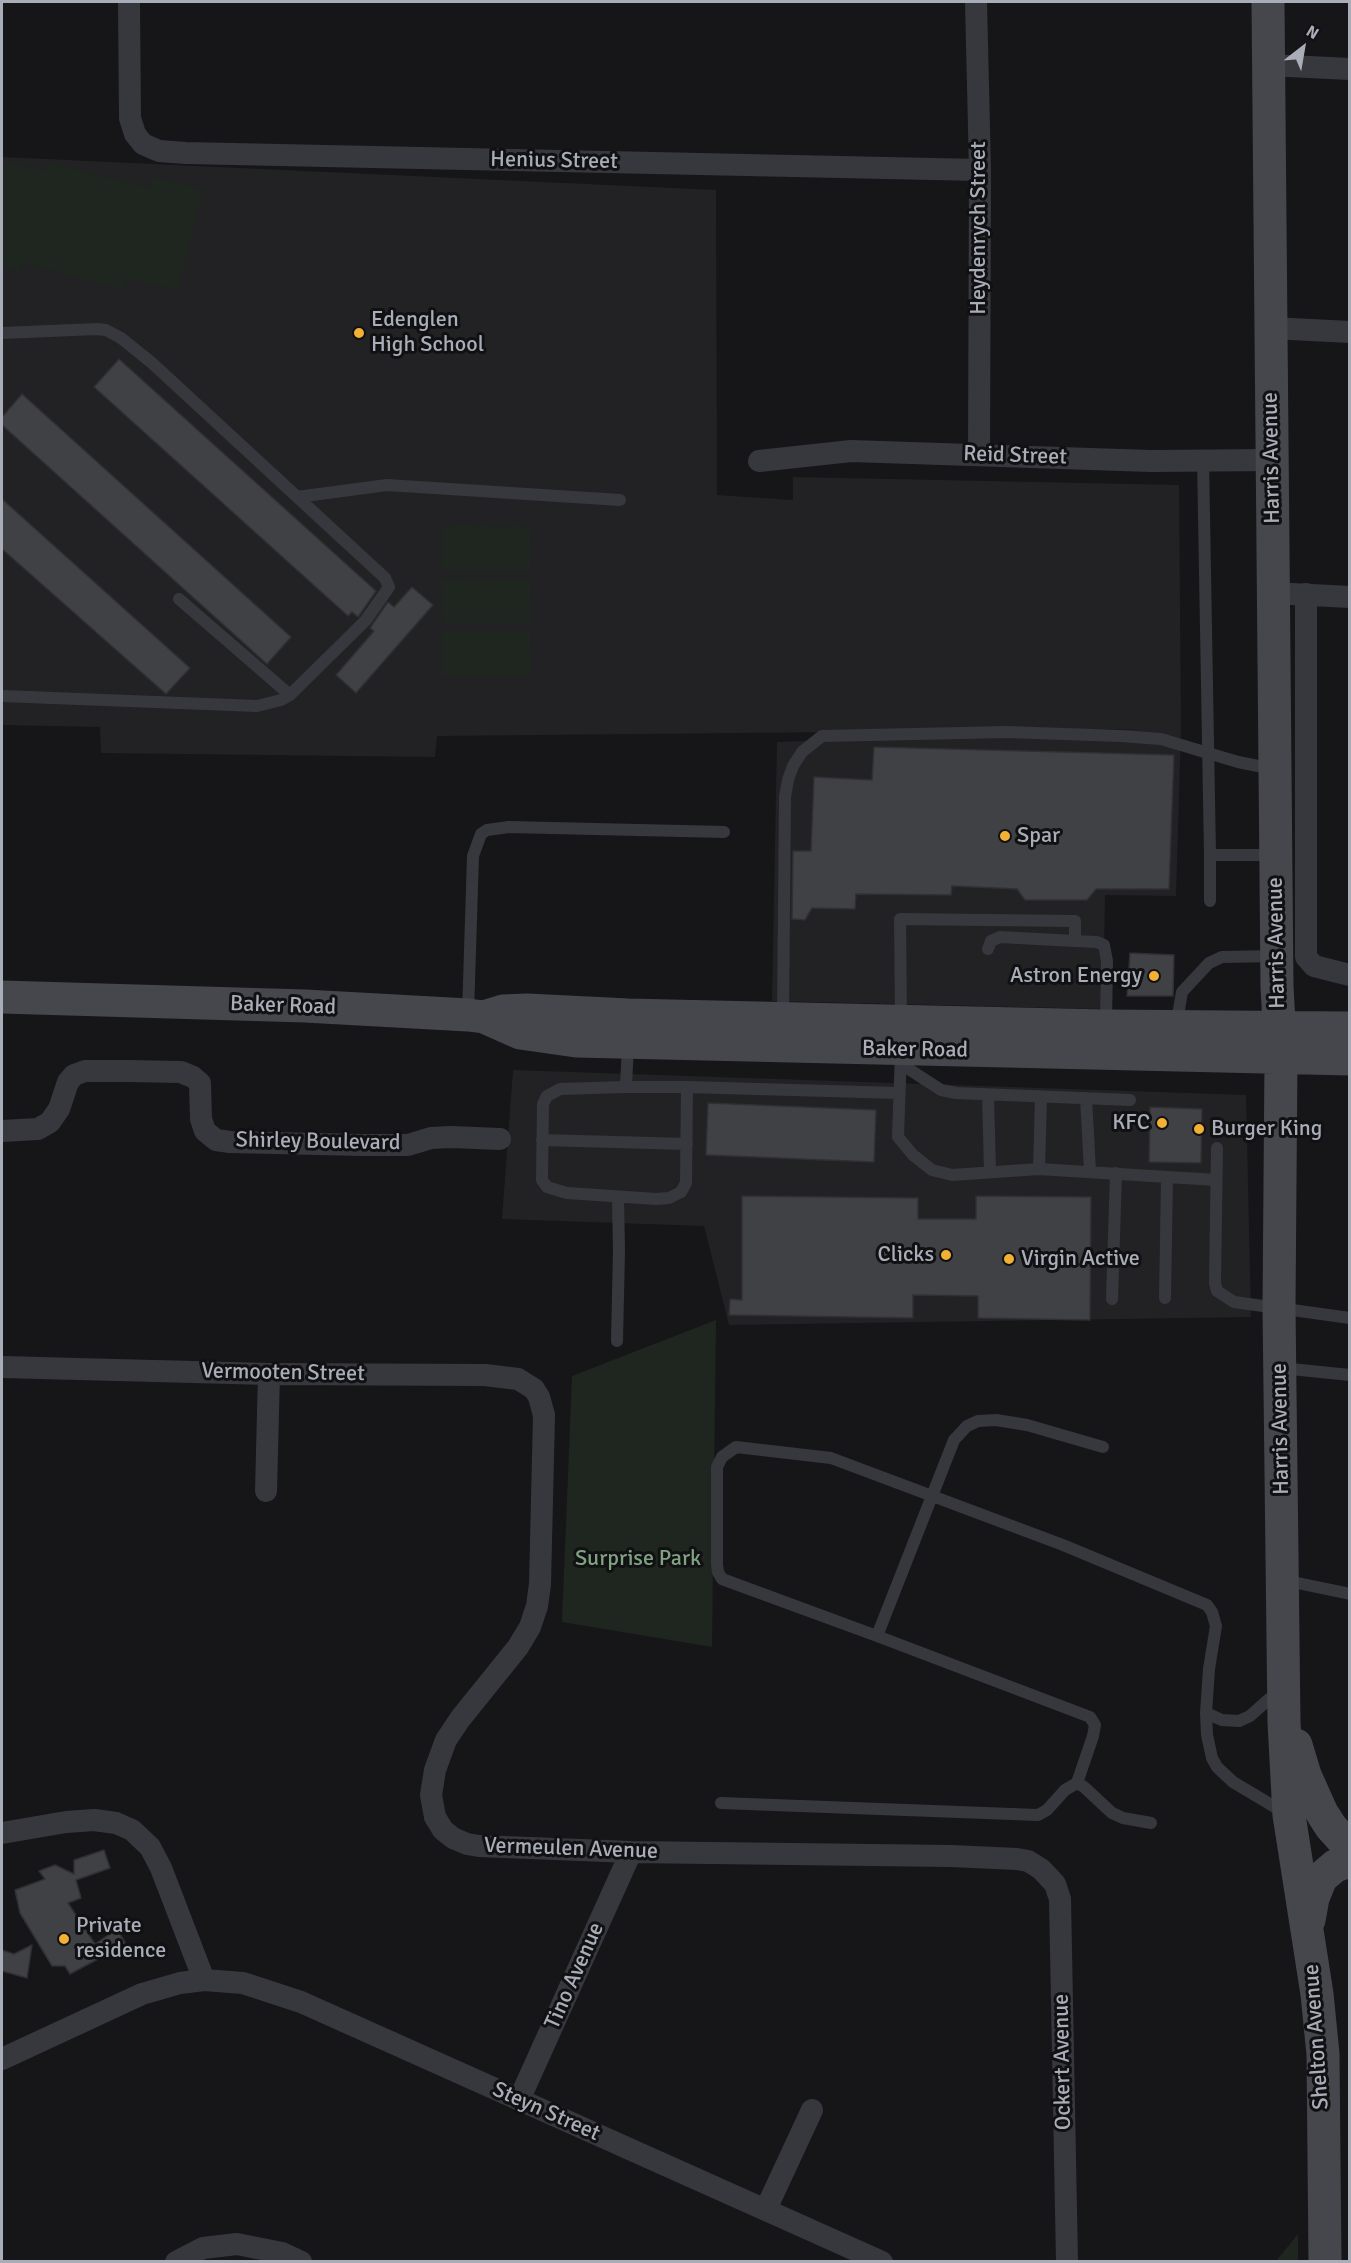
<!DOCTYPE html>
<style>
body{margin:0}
#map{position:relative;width:1351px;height:2263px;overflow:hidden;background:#161618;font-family:Signika,sans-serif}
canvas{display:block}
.frame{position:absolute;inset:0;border:3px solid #a8adb8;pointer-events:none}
.north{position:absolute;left:1273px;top:18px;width:60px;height:60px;-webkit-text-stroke:4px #111113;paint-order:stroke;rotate:31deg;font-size:16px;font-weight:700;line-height:24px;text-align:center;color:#a8adb8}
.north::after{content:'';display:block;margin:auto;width:21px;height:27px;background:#a8adb8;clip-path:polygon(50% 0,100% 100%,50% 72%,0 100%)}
</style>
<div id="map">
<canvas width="1351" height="2263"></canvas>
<div class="frame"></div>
<div class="north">N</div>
</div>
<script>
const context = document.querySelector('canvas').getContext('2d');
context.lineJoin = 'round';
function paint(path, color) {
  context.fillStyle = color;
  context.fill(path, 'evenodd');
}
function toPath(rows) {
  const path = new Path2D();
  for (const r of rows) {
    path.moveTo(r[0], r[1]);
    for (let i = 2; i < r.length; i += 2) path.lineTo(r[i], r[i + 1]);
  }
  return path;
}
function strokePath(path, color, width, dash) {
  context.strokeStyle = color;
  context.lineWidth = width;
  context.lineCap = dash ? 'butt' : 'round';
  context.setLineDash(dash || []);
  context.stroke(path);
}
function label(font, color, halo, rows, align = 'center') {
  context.font = font + ' Signika,sans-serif';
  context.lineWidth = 6;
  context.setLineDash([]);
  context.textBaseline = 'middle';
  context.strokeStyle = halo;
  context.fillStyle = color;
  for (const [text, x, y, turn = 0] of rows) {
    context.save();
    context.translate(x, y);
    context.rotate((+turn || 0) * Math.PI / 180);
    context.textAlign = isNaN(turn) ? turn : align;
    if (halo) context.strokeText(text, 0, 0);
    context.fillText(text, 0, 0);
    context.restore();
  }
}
paint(toPath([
 [2,157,716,190,717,495,793,500,793,477,1179,485,1181,729,1176,896,1105,895,1103,1009,772,1001,777,742,1140,729,437,736,435,757,101,753,100,727,2,725],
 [513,1070,1246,1095,1251,1317,729,1325,704,1226,502,1219]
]), '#222225');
paint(toPath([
 [2,161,45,171,47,162,149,188,152,177,203,189,178,290,127,278,124,289,22,263,20,272,2,268],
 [442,525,530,526,531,570,442,570],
 [442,578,530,579,531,623,442,623],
 [442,632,530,632,531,676,442,676],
 [716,1320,712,1647,562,1622,572,1376],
 [1298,2234,1298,2261,1276,2261]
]), '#1e261f');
const building = toPath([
 [119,359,376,591,358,617,352,612,348,616,94,387,119,359],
 [22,394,291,637,267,664,2,425,2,417,22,394],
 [2,499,190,668,166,694,2,549,2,499],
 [412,587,433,605,356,693,336,675,374,631,370,628,388,602,394,607,412,587],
 [874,747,1174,755,1169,889,1096,889,1087,900,1025,900,1017,889,952,886,951,895,856,894,855,909,812,908,805,920,792,919,793,851,811,851,814,777,872,780,874,747],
 [1130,953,1174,955,1173,996,1127,996,1130,953],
 [708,1103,876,1110,874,1162,706,1155,708,1103],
 [1150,1107,1202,1109,1201,1163,1149,1162,1150,1107],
 [742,1196,918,1198,918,1219,976,1219,976,1196,1091,1197,1090,1320,978,1318,978,1296,913,1295,913,1318,729,1315,730,1299,742,1300,742,1196],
 [104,1850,110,1868,76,1880,81,1898,68,1903,95,1944,117,1929,126,1944,70,1974,65,1966,52,1966,20,1913,15,1890,45,1879,39,1871,55,1865,74,1874,74,1860,104,1850],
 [32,1945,27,1978,2,1971,2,1950,14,1954,32,1945]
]);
paint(building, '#404145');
strokePath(building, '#303034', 1.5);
strokePath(toPath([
 [2,333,97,329,106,330,121,338,152,363,385,578,389,587,366,620,290,695,281,700,257,706,2,696],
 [1203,459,1210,855],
 [297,497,387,485,620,500],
 [179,599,290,695],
 [1210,901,1210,855,1275,855],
 [1075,941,1097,942,1104,945,1107,961,1106,1024],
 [468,1014,473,856,481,834,487,830,509,827,724,832],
 [783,1017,785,797,788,780,793,766,802,752,822,736,1007,732,1121,736,1161,739,1238,762,1273,769],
 [901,1019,900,919,1075,921,1075,941,1000,937,991,941,988,949],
 [1176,1027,1182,992,1209,963,1222,957,1277,956],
 [628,1043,626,1087,560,1089,547,1096,543,1104,542,1180,547,1187,567,1193,656,1199,669,1198,681,1192,686,1183,687,1087],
 [901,1051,898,1137,913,1155,932,1170,952,1175,1039,1169,1216,1180],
 [901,1064,941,1090,956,1093,1130,1100],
 [626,1087,687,1087,899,1093],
 [988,1095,990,1171],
 [1086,1098,1090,1171],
 [542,1140,687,1144],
 [1217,1148,1215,1283,1217,1291,1234,1302,1350,1318],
 [1039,1169,1041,1097],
 [1165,1298,1167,1178],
 [1112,1299,1116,1173],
 [617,1341,619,1250,618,1198],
 [1281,1368,1350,1375],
 [1283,1580,1350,1594],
 [877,1636,954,1440,967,1426,978,1421,996,1420,1027,1425,1103,1447],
 [1206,1713,1222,1720,1239,1721,1250,1716,1269,1699,1282,1695],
 [1077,1783,1093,1736,1095,1725,1090,1717,877,1636,722,1579,718,1572,717,1564,717,1467,722,1457,736,1447,831,1458,1063,1545,1207,1605,1212,1612,1216,1626,1209,1669,1206,1713,1207,1735,1212,1758,1217,1767,1233,1782,1285,1813],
 [721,1803,1038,1815,1047,1810,1065,1790,1077,1783,1084,1787,1112,1813,1123,1818,1151,1823]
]), '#37383d', 12);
strokePath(toPath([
 [129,2,130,118,135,134,143,144,159,151,186,153,980,170],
 [976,2,980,170,979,455],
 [1268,65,1350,69],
 [1271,328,1350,332],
 [759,461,851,451,1151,461,1272,460],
 [1291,594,1350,597],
 [1306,594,1306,957,1314,966,1350,975],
 [2,1131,38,1129,50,1122,59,1109,68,1082,74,1075,85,1071,128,1071,181,1072,193,1077,200,1083,201,1119,205,1131,216,1140,230,1142,363,1145,408,1145,431,1138,451,1137,500,1139],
 [2,1367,269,1374,485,1375,518,1379,534,1389,539,1397,544,1415,540,1584,537,1606,530,1627,518,1647,460,1719,446,1740,435,1770,431,1795,435,1817,443,1830,453,1838,467,1844,479,1846,631,1852,951,1856,1017,1859,1028,1861,1041,1869,1055,1884,1060,1899,1067,2262],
 [266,1491,269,1374],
 [2,1833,66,1822,94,1820,116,1823,132,1830,150,1847,161,1868,204,1980],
 [2,2059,142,1994,180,1983,204,1980,243,1983,301,2002,882,2262],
 [519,2100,631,1852],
 [766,2209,812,2110],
 [176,2262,203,2248,237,2244,282,2253,301,2262]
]), '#37383d', 22);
strokePath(toPath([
 [1268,2,1277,987,1281,1058,1279,1307,1284,1722,1289,1815,1317,1994,1323,2054,1325,2262],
 [2,997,305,1006,468,1015,484,1017,520,1033,576,1041,1350,1059],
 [484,1017,503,1011,527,1010,628,1015,1105,1026,1350,1028],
 [1296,1745,1305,1775,1322,1813,1331,1827,1350,1848],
 [1309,1920,1313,1898,1321,1878,1335,1866,1350,1861]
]), '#45474d', 33);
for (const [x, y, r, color] of [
 [359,333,6,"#f2b134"],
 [1005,836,6,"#f2b134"],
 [1154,976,6,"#f2b134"],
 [1162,1123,6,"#f2b134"],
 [1199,1129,6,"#f2b134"],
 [946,1255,6,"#f2b134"],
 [1009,1259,6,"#f2b134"],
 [64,1939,6,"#f2b134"]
]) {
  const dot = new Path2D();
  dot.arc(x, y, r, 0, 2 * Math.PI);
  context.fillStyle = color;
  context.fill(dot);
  strokePath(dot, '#111113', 2);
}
label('22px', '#a8adb8', '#111113', [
 ["Henius Street",554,161,1],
 ["Heydenrych Street",979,228,-90],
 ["Reid Street",1015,456,2],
 ["Harris Avenue",1272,458,-91],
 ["Harris Avenue",1277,943,-91],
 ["Baker Road",283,1006,2],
 ["Baker Road",915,1050,1],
 ["Shirley Boulevard",318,1142,1],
 ["Vermooten Street",283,1373,1],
 ["Harris Avenue",1281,1429,-91],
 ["Vermeulen Avenue",571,1849,2],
 ["Tino Avenue",575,1976,-66],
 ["Shelton Avenue",1317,2037,-94],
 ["Ockert Avenue",1063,2062,-91],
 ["Steyn Street",546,2112,24]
]);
label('22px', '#a8adb8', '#111113', [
 ["Edenglen",371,320],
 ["High School",371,345],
 ["Spar",1017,836],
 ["Astron Energy",1142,976,"right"],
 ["KFC",1150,1123,"right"],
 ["Burger King",1211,1129],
 ["Clicks",934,1255,"right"],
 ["Virgin Active",1021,1259],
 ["Private",76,1926],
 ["residence",76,1951]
], 'left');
label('22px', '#7fa381', '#111113', [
 ["Surprise Park",638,1559]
]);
</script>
